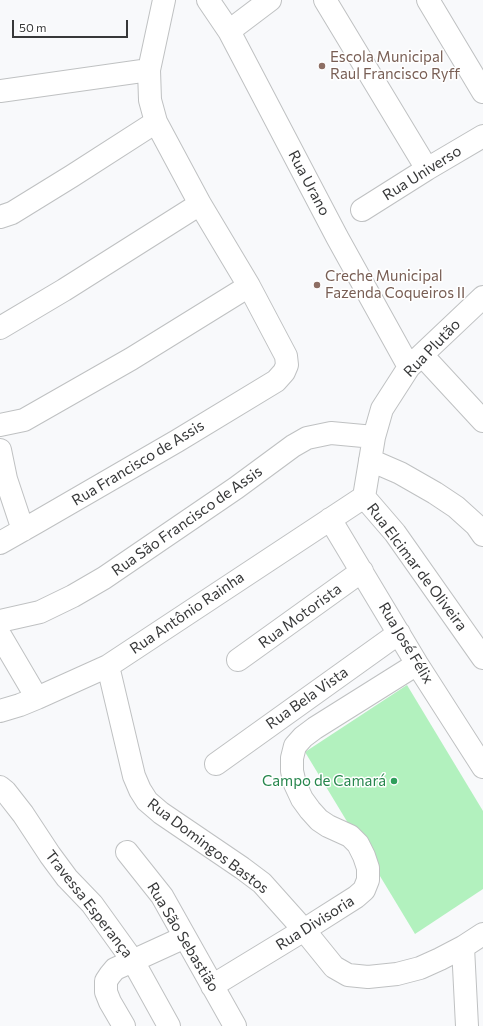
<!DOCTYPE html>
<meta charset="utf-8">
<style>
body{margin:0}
#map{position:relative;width:483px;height:1026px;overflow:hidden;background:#f8f9fb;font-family:Commissioner,sans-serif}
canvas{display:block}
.scale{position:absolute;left:12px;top:20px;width:116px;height:18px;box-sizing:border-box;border:2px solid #373839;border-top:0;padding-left:5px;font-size:12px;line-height:14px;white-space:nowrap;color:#373839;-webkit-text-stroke:3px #fff;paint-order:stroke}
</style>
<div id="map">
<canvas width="483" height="1026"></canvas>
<div class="scale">50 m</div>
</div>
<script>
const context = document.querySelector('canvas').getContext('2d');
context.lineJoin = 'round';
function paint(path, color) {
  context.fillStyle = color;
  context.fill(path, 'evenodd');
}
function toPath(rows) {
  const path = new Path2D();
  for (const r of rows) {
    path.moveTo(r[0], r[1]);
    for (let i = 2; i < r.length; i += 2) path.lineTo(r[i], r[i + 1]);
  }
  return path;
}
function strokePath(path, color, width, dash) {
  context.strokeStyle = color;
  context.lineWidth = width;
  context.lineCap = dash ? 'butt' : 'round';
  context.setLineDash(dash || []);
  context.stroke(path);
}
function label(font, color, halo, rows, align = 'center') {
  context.font = font + ' Commissioner,sans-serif';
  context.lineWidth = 3;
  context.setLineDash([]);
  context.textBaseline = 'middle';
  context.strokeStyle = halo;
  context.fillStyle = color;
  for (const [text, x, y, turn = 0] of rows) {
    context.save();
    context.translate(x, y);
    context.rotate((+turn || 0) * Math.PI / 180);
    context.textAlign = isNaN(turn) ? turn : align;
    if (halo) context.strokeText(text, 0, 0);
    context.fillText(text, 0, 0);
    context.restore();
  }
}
paint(toPath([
 [407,685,483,811,483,889,415,934,305,752]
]), '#b2f1be');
const minor = toPath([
 [208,0,229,31,337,237,409,367],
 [325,0,427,169],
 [428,0,483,92],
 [229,31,270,0],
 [0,91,149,70],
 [362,210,427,169,483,136],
 [0,217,12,213,72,176,156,122,150,100,149,70,164,0],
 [0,328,64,290,200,204],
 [422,355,483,421],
 [0,425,24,420,131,359,249,286],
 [0,450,6,479,23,530],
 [370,460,400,473,435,493,456,507,476,525,483,535],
 [364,497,374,437,382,409,409,367,483,297],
 [364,497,395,533,483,658],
 [330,519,417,664,483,767],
 [0,543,37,522,177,441,276,381,284,372,287,365,286,356,249,286,200,204,156,122],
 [0,621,40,612,73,596,104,578,236,488,293,446,307,438,331,433,374,437],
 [0,635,37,698],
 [238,660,362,571],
 [108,666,134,776,140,790,147,801,161,813,242,868,262,883,304,930,334,967,348,975,368,977,397,974,420,968,440,959,463,947,483,934],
 [0,711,20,705,37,698,108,666,364,497],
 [216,764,399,633],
 [0,787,5,791,23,814,50,855,67,878,92,904,133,961,169,1026],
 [127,852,162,896,235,1026],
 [463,947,467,1026],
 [212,986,304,930,356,897,364,890,368,880,368,868,364,856,358,844,350,836,328,826,319,820,310,810,302,799,295,784,292,771,292,758,295,746,303,737,315,728,417,664],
 [124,1026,110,1002,106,992,106,981,110,975,115,969,185,937]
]);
strokePath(minor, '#bfc1c2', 24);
strokePath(minor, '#fff', 22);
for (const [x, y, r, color] of [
 [322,66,4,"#8d6e63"],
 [317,285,4,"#8d6e63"],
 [394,781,4,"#2e9e5b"]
]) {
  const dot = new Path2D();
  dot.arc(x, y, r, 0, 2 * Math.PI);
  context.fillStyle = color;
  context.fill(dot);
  strokePath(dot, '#fff', 1.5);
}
label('15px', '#785e54', '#fff', [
 ["Escola Municipal",330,57],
 ["Raul Francisco Ryff",330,74],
 ["Creche Municipal",325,276],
 ["Fazenda Coqueiros II",325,293]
], 'left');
label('15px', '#373839', '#fff', [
 ["Rua Universo",422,173,-32],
 ["Rua Urano",309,183,62],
 ["Rua Plutão",432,348,-46],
 ["Rua Francisco de Assis",138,463,-31],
 ["Rua São Francisco de Assis",187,521,-35],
 ["Rua Elcimar de Oliveira",417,567,53],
 ["Rua Antônio Rainha",187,613,-34],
 ["Rua Motorista",300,616,-36],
 ["Rua José Félix",406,643,59],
 ["Rua Bela Vista",307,698,-35],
 ["Rua Domingos Bastos",208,846,37],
 ["Travessa Esperança",89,904,52],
 ["Rua Divisoria",315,923,-32],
 ["Rua São Sebastião",183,937,59]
]);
label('15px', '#27864d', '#fff', [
 ["Campo de Camará",386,781]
], 'right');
</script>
